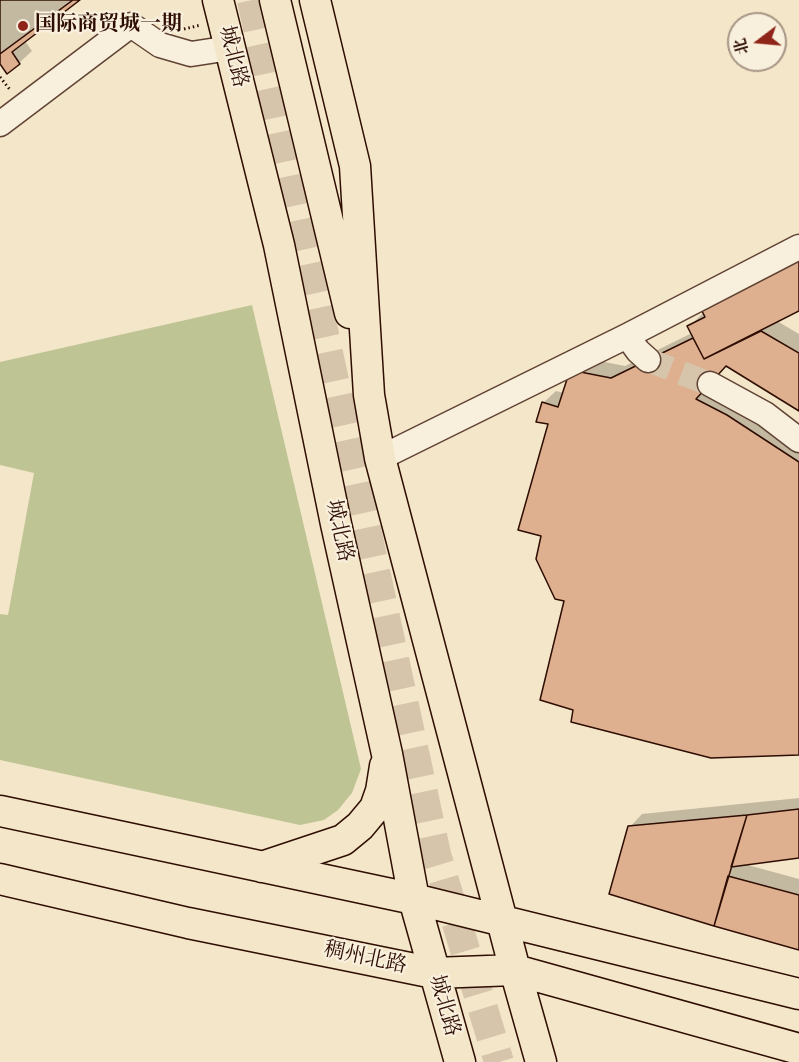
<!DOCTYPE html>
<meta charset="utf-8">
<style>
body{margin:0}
#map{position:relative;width:799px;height:1062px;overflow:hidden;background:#f4e6c9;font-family:"IM FELL DW Pica","Noto Serif SC",serif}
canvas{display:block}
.north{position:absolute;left:727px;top:12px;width:60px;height:60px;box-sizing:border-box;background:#f8efdc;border:2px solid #a79585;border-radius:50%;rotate:254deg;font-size:16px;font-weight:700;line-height:24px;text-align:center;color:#2e0d02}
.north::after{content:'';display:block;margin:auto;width:21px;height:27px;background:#8f2418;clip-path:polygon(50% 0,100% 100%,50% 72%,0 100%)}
</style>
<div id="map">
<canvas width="799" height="1062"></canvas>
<div class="north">北</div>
</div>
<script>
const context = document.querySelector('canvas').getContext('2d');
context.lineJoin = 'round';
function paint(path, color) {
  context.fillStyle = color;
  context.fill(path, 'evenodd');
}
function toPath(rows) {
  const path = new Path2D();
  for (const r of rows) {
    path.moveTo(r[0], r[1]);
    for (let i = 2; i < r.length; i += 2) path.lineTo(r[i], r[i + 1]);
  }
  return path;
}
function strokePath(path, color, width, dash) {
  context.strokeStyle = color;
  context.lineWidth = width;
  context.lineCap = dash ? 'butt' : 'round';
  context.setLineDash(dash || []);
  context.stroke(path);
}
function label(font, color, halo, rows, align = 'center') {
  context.font = font + ' "IM FELL DW Pica","Noto Serif SC",serif';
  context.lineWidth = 4.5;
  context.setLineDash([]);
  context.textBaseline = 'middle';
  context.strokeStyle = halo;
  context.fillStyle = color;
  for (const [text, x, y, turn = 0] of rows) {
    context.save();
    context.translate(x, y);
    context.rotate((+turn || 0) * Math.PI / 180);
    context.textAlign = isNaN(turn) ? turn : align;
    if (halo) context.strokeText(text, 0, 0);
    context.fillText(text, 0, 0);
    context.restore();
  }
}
paint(toPath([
 [252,305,361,769,352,793,338,810,324,820,300,825,0,760,0,614,8,615,34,473,0,465,0,362]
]), '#bfc494');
paint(toPath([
 [0,0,78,0,25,41,32,51,19,63,0,62],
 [799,256,799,309,777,321,799,334,799,410,727,364,707,386,799,442,799,753,574,709,566,600,543,535,550,423,543,403,556,391,564,393,584,358,625,366,692,333,689,327,717,299],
 [799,798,799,856,744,864,799,879,799,948,630,827,642,814]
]), '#0003');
const building = toPath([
 [0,0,80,0,12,52,20,64,7,74,0,64,0,0],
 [0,0,73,0,0,54,0,0],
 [799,261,799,311,704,359,687,326,705,317,702,311,799,261],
 [761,331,799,353,799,411,726,366,696,399,727,415,799,462,799,755,711,758,571,722,573,710,540,700,564,601,555,599,536,559,541,536,518,530,548,424,536,422,542,402,558,407,570,370,611,378,693,338,704,359,761,331],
 [799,809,799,858,731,867,747,815,799,809],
 [747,815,714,926,609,894,628,826,747,815],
 [728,876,799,895,799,950,714,926,728,876]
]);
paint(building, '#deb08f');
strokePath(building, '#2e0d02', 1.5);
strokePath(toPath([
 [648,360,710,384]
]), '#d6c5ab', 24, [24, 12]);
strokePath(toPath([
 [252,0,436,854,499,1062]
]), '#d6c5ab', 30, [30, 15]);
const minor = toPath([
 [0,124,131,25,160,45,191,54,230,48],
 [627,336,638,351,648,360],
 [710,384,765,414,799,440],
 [380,458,627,336,799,247]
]);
const major = toPath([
 [218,0,279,245,336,524,387,754,414,899,460,1062],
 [275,0,350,313],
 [315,0,355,166,369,395,380,458,515,970,541,1062],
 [0,811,414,899,799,994],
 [262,867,343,840,360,826,375,808,381,791,385,766],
 [0,879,188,923,434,973,515,970,799,1049]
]);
strokePath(minor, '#604334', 27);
strokePath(major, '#2e0d02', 33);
strokePath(toPath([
 [184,29,201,25],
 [0,77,11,91]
]), '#2e0d02', 3, [1.5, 3]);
strokePath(minor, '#f8efdc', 24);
strokePath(major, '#f4e6c9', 30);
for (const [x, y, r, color] of [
 [23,26,6,"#8f2418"]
]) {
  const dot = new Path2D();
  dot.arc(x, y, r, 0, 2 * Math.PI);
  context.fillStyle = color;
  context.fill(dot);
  strokePath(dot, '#f8efdc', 2);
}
label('bold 21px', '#2e0d02', '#f8efdc', [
 ["国际商贸城一期",35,26]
], 'left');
label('21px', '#2e0d02', '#f8efdc', [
 ["城北路",232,57,76],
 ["城北路",338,531,78],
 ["稠州北路",365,959,12],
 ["城北路",443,1006,74]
]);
</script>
